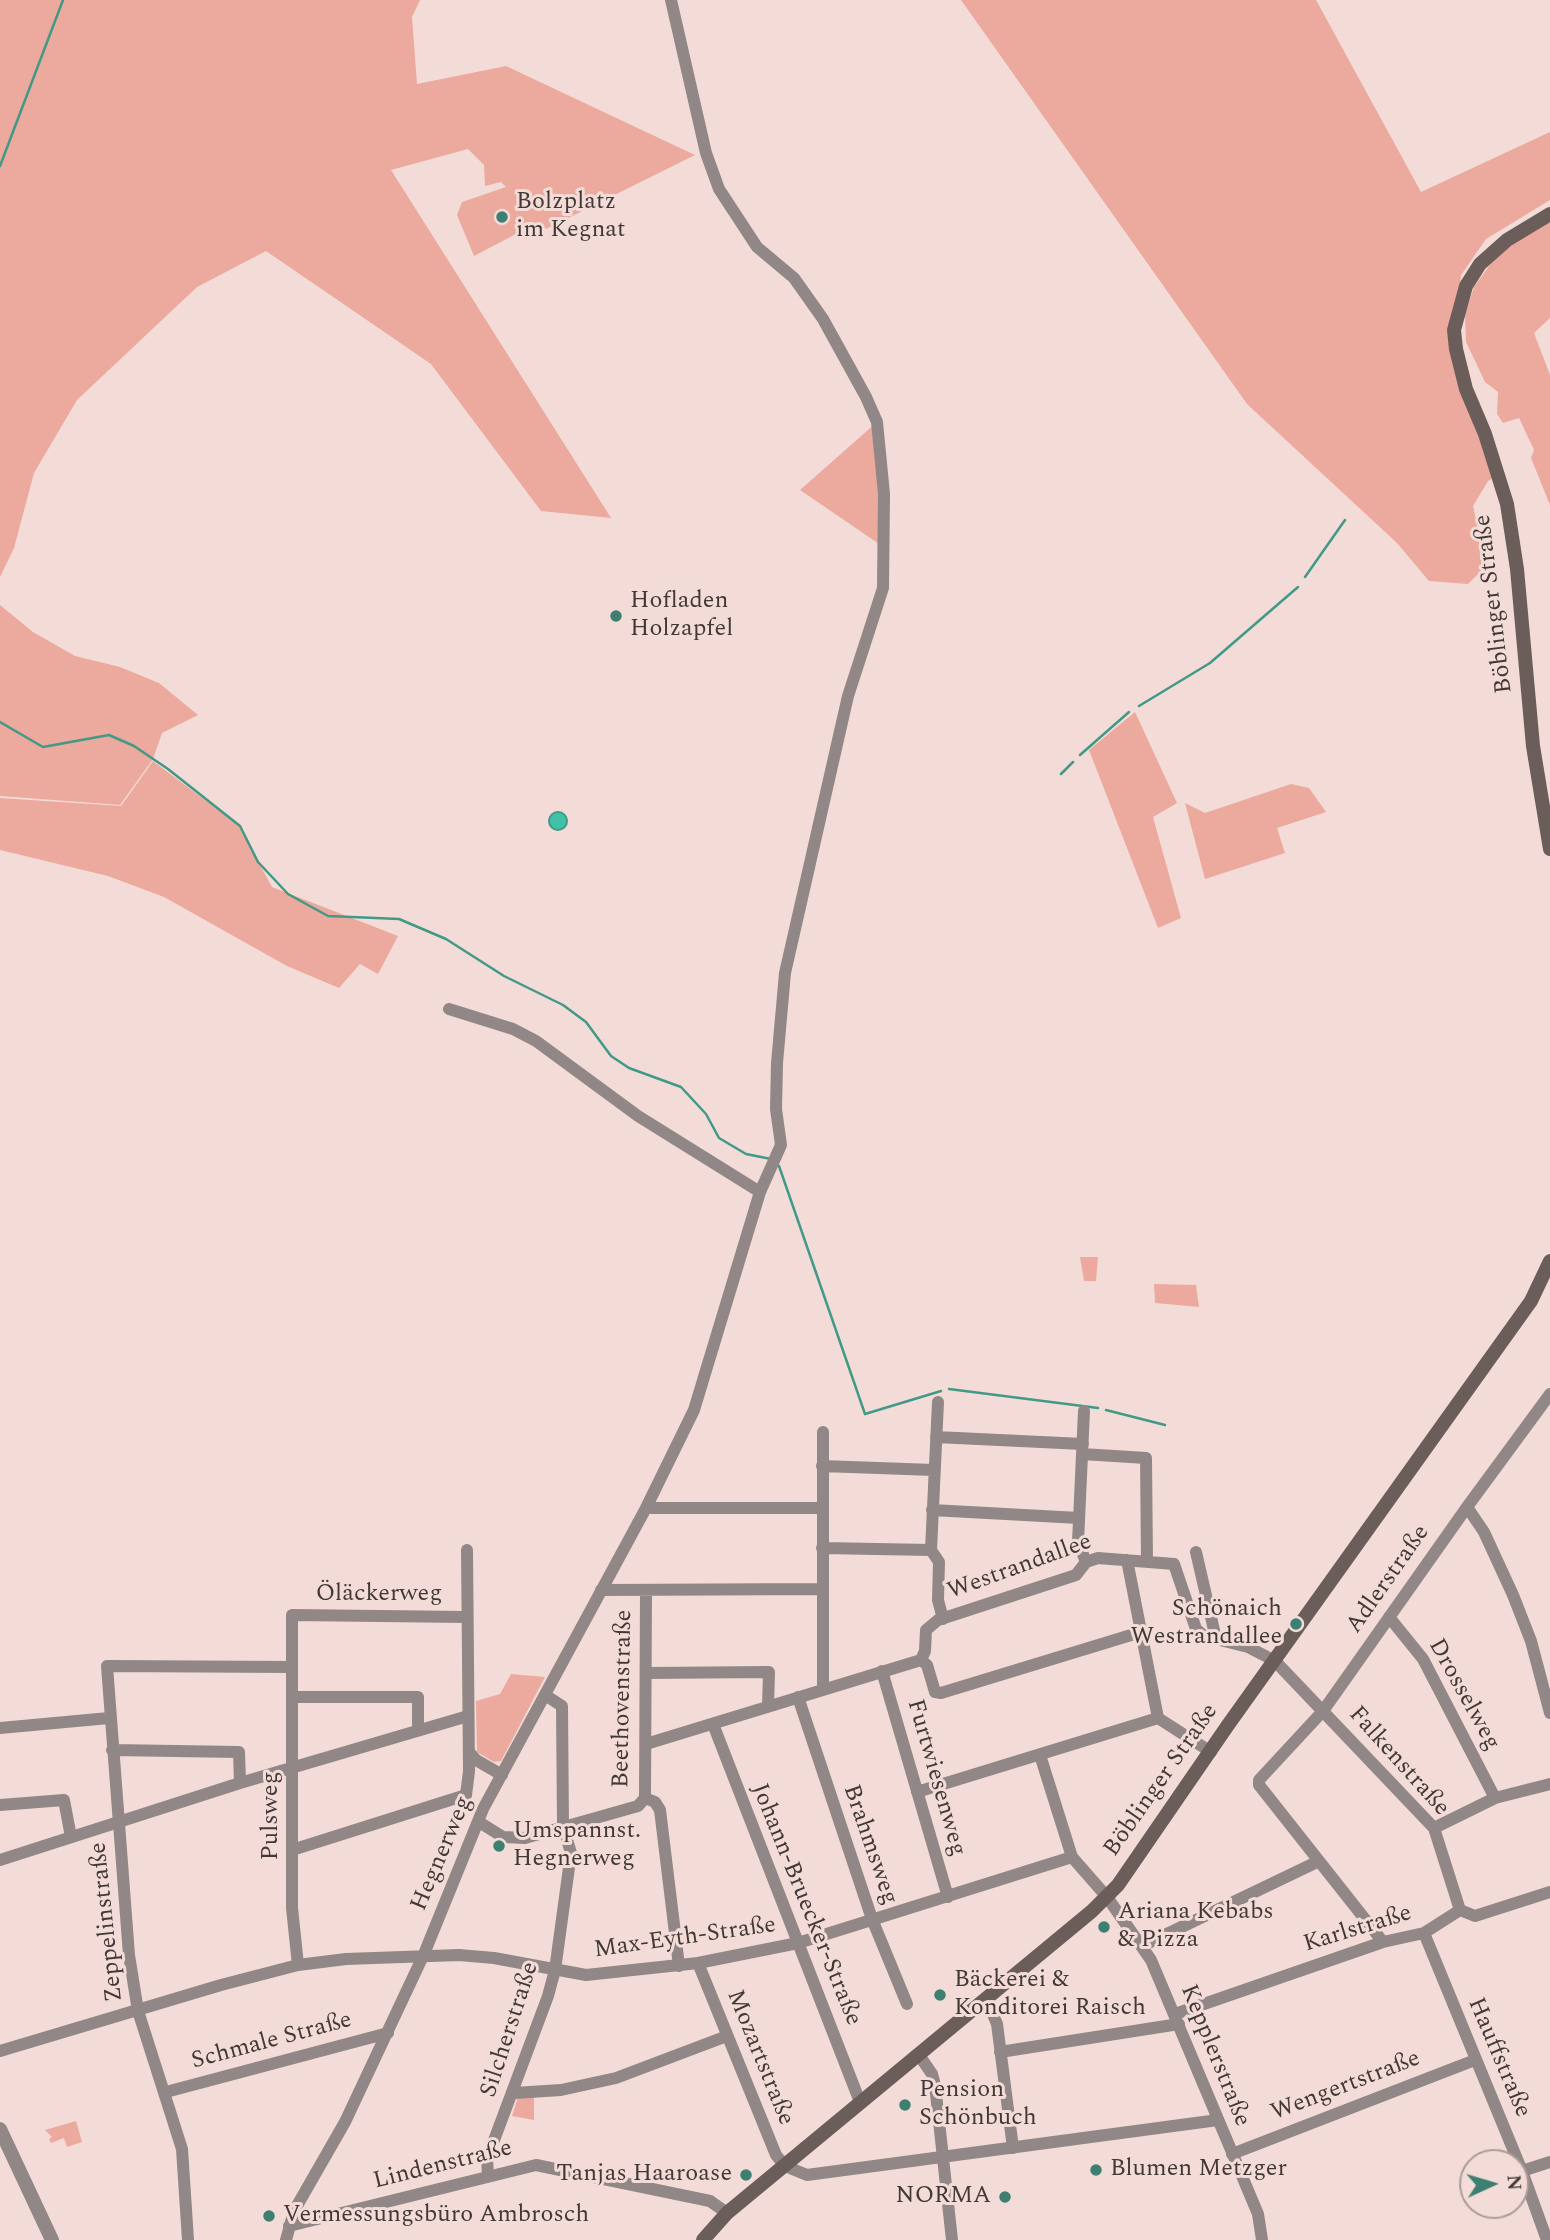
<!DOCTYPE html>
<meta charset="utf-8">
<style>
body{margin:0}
#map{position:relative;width:1550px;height:2240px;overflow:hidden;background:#f3dcd7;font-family:Spectral,serif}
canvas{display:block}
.north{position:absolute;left:1459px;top:2149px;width:70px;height:70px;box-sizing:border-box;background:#f3dcd7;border:2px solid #ac9b97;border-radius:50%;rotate:86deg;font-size:19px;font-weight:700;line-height:28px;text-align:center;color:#423937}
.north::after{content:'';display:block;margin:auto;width:24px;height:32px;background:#3d7f70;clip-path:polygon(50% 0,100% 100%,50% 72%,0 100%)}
</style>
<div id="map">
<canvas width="1550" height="2240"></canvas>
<div class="north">N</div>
</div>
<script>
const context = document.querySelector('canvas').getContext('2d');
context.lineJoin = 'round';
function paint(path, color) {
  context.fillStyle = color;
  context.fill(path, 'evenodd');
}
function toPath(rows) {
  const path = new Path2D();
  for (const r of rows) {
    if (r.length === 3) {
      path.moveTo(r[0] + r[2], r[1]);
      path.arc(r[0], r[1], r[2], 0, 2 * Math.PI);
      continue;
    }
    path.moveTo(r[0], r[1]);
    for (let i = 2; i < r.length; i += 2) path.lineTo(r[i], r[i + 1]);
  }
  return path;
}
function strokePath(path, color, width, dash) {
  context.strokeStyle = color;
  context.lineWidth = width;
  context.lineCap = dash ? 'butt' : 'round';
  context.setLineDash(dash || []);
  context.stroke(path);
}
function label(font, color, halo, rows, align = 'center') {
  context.font = font + ' Spectral,serif';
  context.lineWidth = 6;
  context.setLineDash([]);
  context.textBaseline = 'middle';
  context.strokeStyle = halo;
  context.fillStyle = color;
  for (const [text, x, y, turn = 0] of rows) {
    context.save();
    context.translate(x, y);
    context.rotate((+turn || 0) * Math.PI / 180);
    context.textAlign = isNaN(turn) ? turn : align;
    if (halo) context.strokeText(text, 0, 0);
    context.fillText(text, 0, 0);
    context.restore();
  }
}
paint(toPath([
 [0,0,420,0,412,17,417,84,506,66,695,155,546,229,539,222,474,256,457,215,462,202,506,187,501,182,485,186,484,165,468,149,391,170,611,518,541,511,431,364,266,251,197,287,77,400,34,473,14,548,0,577],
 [961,0,1316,0,1421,192,1550,132,1550,200,1486,239,1461,275,1458,309,1466,389,1499,475,1488,481,1473,506,1486,566,1468,584,1429,581,1397,543,1247,404],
 [1550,221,1550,318,1534,333,1550,375,1550,505,1531,458,1534,450,1519,418,1503,423,1497,414,1498,392,1485,382,1466,342,1465,314,1474,287,1499,252],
 [877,422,885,548,800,490],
 [0,605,33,632,75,656,120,667,159,683,198,715,162,733,153,759,120,805,0,796],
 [1135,712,1177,803,1153,817,1181,918,1158,928,1089,750],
 [153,761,238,825,272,887,398,936,378,974,360,964,339,988,287,966,164,897,108,876,0,850,0,798,121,806],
 [1291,784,1309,788,1326,812,1277,828,1285,853,1205,879,1185,803,1205,813],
 [1080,1257,1098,1257,1096,1281,1084,1281],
 [1154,1284,1196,1285,1199,1307,1155,1303],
 [511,1674,545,1677,501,1761,494,1762,477,1752,476,1701,500,1694],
 [534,2095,534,2120,512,2116,518,2097],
 [76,2121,82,2142,67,2147,64,2138,51,2143,49,2139,52,2137,45,2130]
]), '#eca99d');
const water = toPath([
 [558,821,9]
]);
paint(water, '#41c2a8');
strokePath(water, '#419986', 2);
strokePath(toPath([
 [0,166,63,0],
 [1305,577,1345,520],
 [1139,706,1210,663,1298,587],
 [0,722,43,747,109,735,134,746,168,769,240,826,258,862,288,894,328,916,399,919,446,939,504,976,563,1005,586,1022,611,1056,629,1068,681,1087,706,1114,719,1138,746,1154,771,1159],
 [1080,755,1129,712],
 [1061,774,1073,762],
 [779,1166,865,1414,941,1391],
 [949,1389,1098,1408],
 [1106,1410,1165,1425]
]), '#419986', 2.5);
strokePath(toPath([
 [449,1009,513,1029,536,1041,638,1116,760,1192],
 [938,1402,931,1550,939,1562,938,1600,943,1619],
 [1084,1411,1078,1542,1086,1562],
 [936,1437,1083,1444],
 [1082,1454,1146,1458,1147,1561],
 [822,1466,934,1470],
 [1467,1507,1484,1532,1513,1595,1531,1641,1550,1713],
 [646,1508,822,1508],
 [932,1510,1079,1518],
 [822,1548,931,1550],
 [1196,1552,1214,1630],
 [1127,1560,1158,1718,1211,1752],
 [601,1590,822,1589],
 [1389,1617,1423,1659,1495,1798],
 [921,1660,925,1651,926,1630,938,1620,1076,1575,1086,1562,1098,1558,1174,1564,1196,1629,1204,1636,1248,1647,1275,1661,1434,1828,1460,1910],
 [921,1660,927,1665,935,1692,941,1693,1141,1632],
 [882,1671,948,1897],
 [646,1673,769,1672,768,1706],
 [823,1689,823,1432],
 [292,1697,418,1697,418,1729],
 [798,1697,872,1919,907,2004],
 [713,1724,860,2102],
 [0,1728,109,1718],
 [646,1744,921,1660],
 [112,1750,239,1752,240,1783],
 [469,1752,476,1760,502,1775],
 [1040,1755,1072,1857],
 [917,1792,1158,1718],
 [645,1798,655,1802,660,1810,679,1966],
 [0,1805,64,1800,71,1837],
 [479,1822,503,1837,525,1838,638,1806,645,1798,646,1590],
 [1434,1828,1495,1798,1550,1784],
 [292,1850,466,1795,469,1771,467,1550],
 [0,1860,240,1783,468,1716],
 [1424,1933,1522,2171,1547,2240],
 [1383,1942,1259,1785,1259,1780,1323,1711,1467,1507,1550,1394],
 [1142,1946,1319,1861],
 [698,1963,776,2155,785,2166,807,2175,1218,2120],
 [298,1965,292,1908,292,1615,466,1617],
 [986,1998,997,2024,1013,2148],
 [1175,2014,1383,1942,1424,1933,1460,1910,1475,1916,1550,1892],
 [0,2051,221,1985,298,1965,346,1959,459,1955,494,1958,586,1975,698,1963,798,1943,1072,1857,1107,1897,1151,1960,1258,2214,1262,2240],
 [1000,2052,1179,2024],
 [919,2055,932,2074,935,2085,952,2240],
 [166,2092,388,2033],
 [514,2093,561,2090,616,2078,727,2036],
 [1232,2154,1475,2060],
 [1522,2171,1550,2162],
 [488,2175,487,2159,548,1996,555,1970,571,1853,563,1826,562,1706,545,1695],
 [289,2226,536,2165,710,2201,727,2213],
 [188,2240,182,2149,138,2011,129,1955,107,1666,292,1667],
 [286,2240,294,2211,345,2122,424,1954,483,1809,646,1508,694,1410,760,1192,781,1145,776,1109,777,1063,785,973,848,696,883,588,884,494,877,422,866,397,823,319,794,278,757,247,719,189,706,153,671,0]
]), '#918786', 12);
strokePath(toPath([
 [0,2129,52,2240]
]), '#918786', 14);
strokePath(toPath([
 [1550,214,1507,240,1480,264,1466,286,1454,330,1456,349,1466,389,1485,434,1507,504,1517,569,1533,746,1550,849],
 [703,2240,727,2213,1092,1911,1118,1885,1228,1725,1531,1301,1550,1261]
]), '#6a5d5a', 14);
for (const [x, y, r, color] of [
 [502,217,7,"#3d7f70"],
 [616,616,7,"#3d7f70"],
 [1296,1624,7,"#3d7f70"],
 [499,1846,7,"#3d7f70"],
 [1104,1927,7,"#3d7f70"],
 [940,1995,7,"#3d7f70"],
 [905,2105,7,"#3d7f70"],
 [1096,2170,7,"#3d7f70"],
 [746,2175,7,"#3d7f70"],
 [1005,2197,7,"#3d7f70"],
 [269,2216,7,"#3d7f70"]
]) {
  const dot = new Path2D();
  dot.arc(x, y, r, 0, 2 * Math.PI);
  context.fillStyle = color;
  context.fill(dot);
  strokePath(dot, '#f3dcd7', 2.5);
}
label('24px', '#423937', '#f3dcd7', [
 ["Bolzplatz",516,203],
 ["im Kegnat",516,231],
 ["Hofladen",630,602],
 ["Holzapfel",630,630],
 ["Schönaich",1282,1610,"right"],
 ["Westrandallee",1282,1638,"right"],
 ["Umspannst.",513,1832],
 ["Hegnerweg",513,1860],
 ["Ariana Kebabs",1118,1913],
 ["& Pizza",1118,1941],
 ["Bäckerei &",954,1981],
 ["Konditorei Raisch",954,2009],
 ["Pension",919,2091],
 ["Schönbuch",919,2119],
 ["Blumen Metzger",1110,2170],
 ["Tanjas Haaroase",732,2175,"right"],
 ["NORMA",991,2197,"right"],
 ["Vermessungsbüro Ambrosch",283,2216]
], 'left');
label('24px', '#423937', '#f3dcd7', [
 ["Böblinger Straße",1495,604,-97],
 ["Westrandallee",1020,1568,-20],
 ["Adlerstraße",1389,1580,-55],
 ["Öläckerweg",379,1595],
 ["Drosselweg",1463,1695,61],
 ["Beethovenstraße",624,1699,-89],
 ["Falkenstraße",1398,1762,48],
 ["Furtwiesenweg",935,1778,74],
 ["Böblinger Straße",1162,1781,-55],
 ["Pulsweg",272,1816,-90],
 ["Brahmsweg",869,1845,71],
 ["Hegnerweg",443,1854,-67],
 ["Johann-Bruecker-Straße",805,1905,68],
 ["Zeppelinstraße",108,1922,-96],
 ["Karlstraße",1358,1930,-17],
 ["Max-Eyth-Straße",685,1939,-8],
 ["Silcherstraße",511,2030,-72],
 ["Schmale Straße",272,2042,-15],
 ["Kepplerstraße",1214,2056,68],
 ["Mozartstraße",759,2058,68],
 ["Hauffstraße",1498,2058,67],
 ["Wengertstraße",1346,2087,-21],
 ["Lindenstraße",443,2166,-14]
]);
</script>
